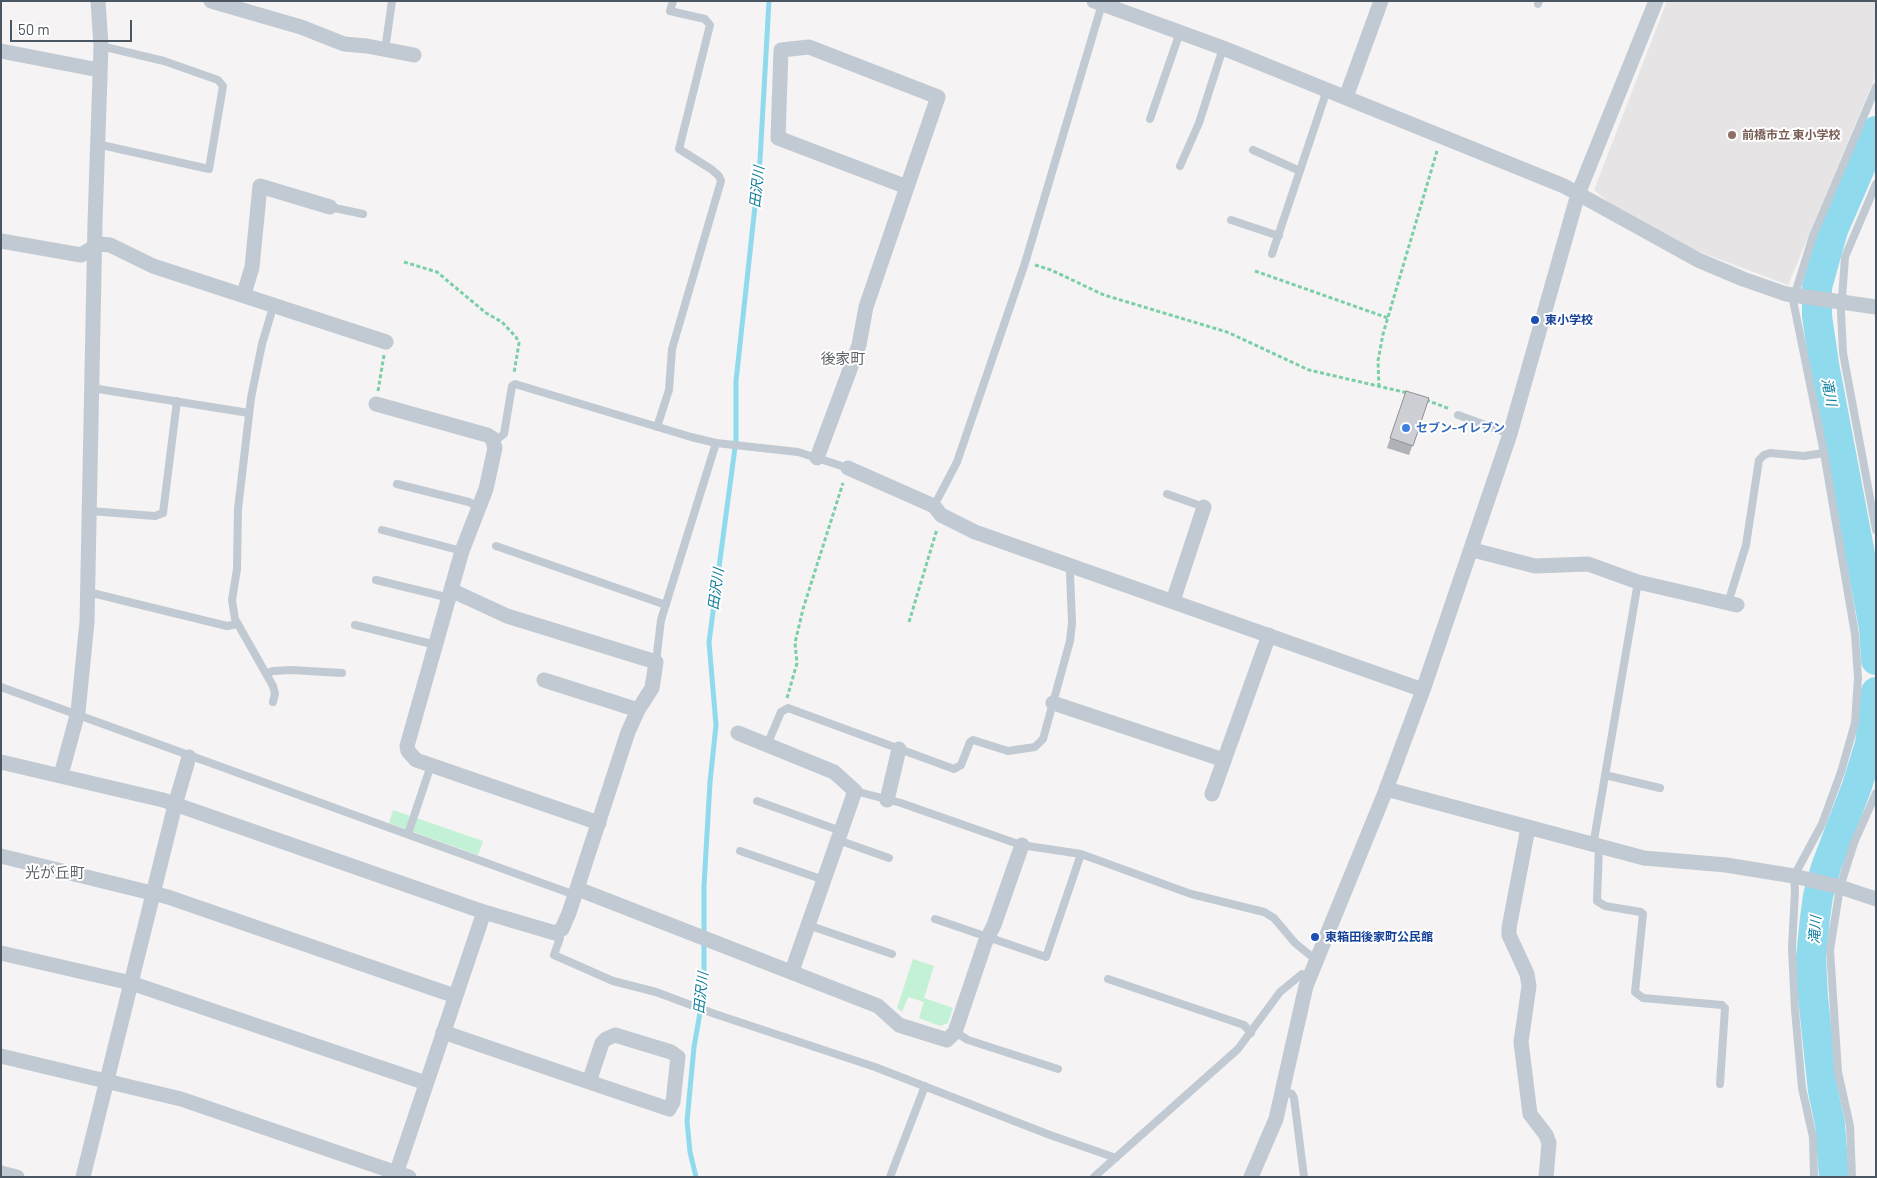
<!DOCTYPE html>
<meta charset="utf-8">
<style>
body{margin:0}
#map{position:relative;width:1877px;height:1178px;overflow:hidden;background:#f5f3f3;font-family:Barlow,sans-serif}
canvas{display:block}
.frame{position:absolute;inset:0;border:2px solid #4a5661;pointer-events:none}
.scale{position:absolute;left:10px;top:20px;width:122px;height:22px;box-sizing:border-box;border:2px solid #4a5661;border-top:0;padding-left:6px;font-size:15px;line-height:18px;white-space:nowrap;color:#4a5661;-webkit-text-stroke:4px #fff;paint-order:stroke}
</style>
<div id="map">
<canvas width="1877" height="1178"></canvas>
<div class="frame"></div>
<div class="scale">50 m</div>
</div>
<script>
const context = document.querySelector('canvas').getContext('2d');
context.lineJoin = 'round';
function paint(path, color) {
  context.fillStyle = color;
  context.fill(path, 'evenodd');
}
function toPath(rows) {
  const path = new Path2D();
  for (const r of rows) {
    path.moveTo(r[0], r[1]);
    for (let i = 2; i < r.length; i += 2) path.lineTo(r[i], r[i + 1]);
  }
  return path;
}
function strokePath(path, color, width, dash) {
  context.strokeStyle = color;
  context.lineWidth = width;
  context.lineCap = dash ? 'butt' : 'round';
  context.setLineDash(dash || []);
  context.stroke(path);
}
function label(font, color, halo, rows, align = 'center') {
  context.font = font + ' Barlow,"Noto Sans JP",sans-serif';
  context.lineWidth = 4;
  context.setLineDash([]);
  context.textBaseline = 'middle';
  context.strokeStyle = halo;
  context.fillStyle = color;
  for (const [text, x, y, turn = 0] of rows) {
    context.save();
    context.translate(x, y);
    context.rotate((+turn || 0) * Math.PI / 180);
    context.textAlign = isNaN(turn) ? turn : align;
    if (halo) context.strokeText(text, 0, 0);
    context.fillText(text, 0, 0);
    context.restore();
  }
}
paint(toPath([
 [1667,1,1876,1,1876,75,1788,285,1689,248,1607,201,1594,190]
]), '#e6e4e5');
paint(toPath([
 [393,810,483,841,478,855,389,823],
 [913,959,934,966,924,998,953,1008,948,1023,940,1026,919,1018,924,1002,908,997,902,1012,897,1008]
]), '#c3f1d5');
strokePath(toPath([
 [696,1177,690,1152,687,1121,694,1047,704,990,704,886,710,782,716,725,709,642,736,440,736,381,760,160,769,1]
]), '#90daee', 5);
strokePath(toPath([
 [1876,131,1833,230,1817,287,1817,316,1824,364,1874,628,1876,660],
 [1834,1177,1830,1124,1823,1091,1813,997,1811,958,1815,918,1818,896,1826,867,1857,786,1870,744,1876,692]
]), '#90daee', 30);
strokePath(toPath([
 [404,262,437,272,486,313,502,322,516,337,519,343,514,373],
 [1035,265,1051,270,1104,295,1227,332,1309,370,1408,393],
 [1255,271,1388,318],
 [1379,387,1378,361,1383,334,1437,151],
 [378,391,384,355],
 [1426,400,1450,409],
 [909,622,937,529],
 [787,698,797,663,795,643,803,609,843,483]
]), '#7ad0a6', 3, [4, 2.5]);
strokePath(toPath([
 [1538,4,1539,1],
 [385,50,392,1],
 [1150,119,1180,32],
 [97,144,209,169,223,86,218,80,164,61,101,46],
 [1253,150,1300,171],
 [1180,166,1199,123,1223,48],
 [1876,184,1845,257,1841,312,1843,353,1876,530],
 [330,207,363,214],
 [1231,220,1279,236],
 [1272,254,1327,90],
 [92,388,249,413],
 [1458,415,1510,434],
 [657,427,669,390,672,349,721,181,719,176,711,169,679,149,710,25,705,19,670,11,673,1],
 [494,442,504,434,512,386,515,384,691,437,716,443,798,452,848,468],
 [397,484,469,502,478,507],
 [1167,494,1204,507],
 [934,506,957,462,1025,263,1102,4],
 [90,511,155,516,163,513,177,401],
 [382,530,462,551],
 [496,546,666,605],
 [376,580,450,598],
 [88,592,227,626,238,624],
 [1728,603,1746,545,1759,460,1764,455,1770,453,1804,456,1824,453],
 [355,625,436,645],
 [656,662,661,620,716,443],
 [266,674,273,671,291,670,342,673],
 [1,687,575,895],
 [273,702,275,694,273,686,235,619,232,600,237,569,238,509,251,398,262,344,274,304],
 [767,745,781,712,788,708,954,769,961,765,970,742,973,740,1008,751,1035,747,1043,739,1070,641,1072,623,1070,573,1073,566],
 [1605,775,1660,788],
 [855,791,901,803,1021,845,1081,854,1191,894,1264,912,1274,918,1295,943,1316,960],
 [757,801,841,831],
 [408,834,431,765],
 [838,840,889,858],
 [1593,846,1638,582],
 [1599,847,1597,901,1605,906,1641,912,1643,914,1635,992,1643,998,1722,1005,1725,1008,1720,1084],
 [740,851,824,880],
 [935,919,1046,957,1081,854],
 [808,925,892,954],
 [559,931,560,938,554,955,613,981,656,992,715,1014,875,1067,1050,1135,1116,1158],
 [1108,979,1244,1025,1251,1033],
 [955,1032,968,1040,1058,1069],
 [1283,1092,1292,1094,1294,1098,1304,1177],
 [890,1177,925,1086],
 [1094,1177,1238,1049,1280,992,1302,974,1309,977],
 [1814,1177,1813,1137,1802,1088,1795,1010,1792,948,1795,891,1794,876,1822,824,1841,772,1855,723,1858,678,1855,634,1824,453,1793,300,1813,236,1876,87],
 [1852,1177,1850,1126,1838,1072,1830,950,1840,887,1854,843,1876,793]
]), '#c1cad2', 8);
strokePath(toPath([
 [211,1,301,27,344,44,367,46,414,55],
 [1094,1,1223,48,1564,186,1698,260,1743,279,1786,294,1876,307],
 [1,51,99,70],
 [1346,97,1381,1],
 [1,241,81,255,99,244,110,245,153,266,386,342],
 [244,294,252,267,260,186,330,207],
 [376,404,487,435,492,438,495,448,486,489,462,551,407,746,408,751,416,760,599,823],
 [817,458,859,345,866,307,907,187,938,97,809,47,781,50,778,138,907,187],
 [848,468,934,506,941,515,975,532,1423,690],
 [1473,550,1535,566,1588,564,1638,582,1737,605],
 [1173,601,1204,507],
 [544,680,638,710],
 [1053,703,1224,760],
 [738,733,834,772,855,791,792,971],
 [1,762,163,800,484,912,555,933,562,929,569,913,628,732,638,710,652,688,656,662,507,616,453,591],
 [61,775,78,712,87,622,95,223,101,46,98,1],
 [1386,789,1644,858,1726,865,1794,876,1840,887,1876,899],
 [1212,794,1269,635],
 [887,800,899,749],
 [1528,828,1509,928,1509,935,1527,974,1529,986,1521,1042,1530,1114,1546,1135,1549,1143,1546,1177],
 [1,856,168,897,455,996],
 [578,889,878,1006,899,1025,947,1040,955,1032,985,943,994,925,1022,845],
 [1,953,131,983,426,1083],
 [443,1032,589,1082,666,1108,669,1109,673,1102,678,1057,671,1052,615,1035,606,1039,602,1043,589,1082],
 [1,1056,181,1099,409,1177],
 [1,1173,17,1177],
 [83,1177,175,805,189,757],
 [395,1177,484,912],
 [1251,1177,1276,1119,1306,986,1384,795,1423,690,1510,434,1578,194,1656,1]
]), '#c1cad2', 15);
paint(toPath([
 [1406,391,1429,398,1409,455,1387,448]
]), '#b0b2b7');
const building = toPath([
 [1406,391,1429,398,1413,446,1390,438,1406,391]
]);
paint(building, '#cdcfd5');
strokePath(building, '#909195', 1);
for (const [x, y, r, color] of [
 [1732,135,5,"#8d6e63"],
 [1535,320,5,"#1a4fb4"],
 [1406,428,5,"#3f7fe0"],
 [1315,937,5,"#1a4fb4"]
]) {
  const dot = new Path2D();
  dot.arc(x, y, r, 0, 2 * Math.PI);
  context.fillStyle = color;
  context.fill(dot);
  strokePath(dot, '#fff', 2);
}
label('bold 12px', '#785e54', '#fff', [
 ["前橋市立 東小学校",1742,135]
], 'left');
label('bold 12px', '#164399', '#fff', [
 ["東小学校",1545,320],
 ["東箱田後家町公民館",1325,937]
], 'left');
label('bold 12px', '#366cbe', '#fff', [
 ["セブン-イレブン",1416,428]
], 'left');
label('italic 14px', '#0c7c9b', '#fff', [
 ["田沢川",757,187,-84],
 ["滝川",1829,392,79],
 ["田沢川",716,589,-82],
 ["滝川",1815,930,-86],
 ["田沢川",701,993,-84]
]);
label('15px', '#5f6368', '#fff', [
 ["後家町",843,359],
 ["光が丘町",55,873]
]);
</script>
